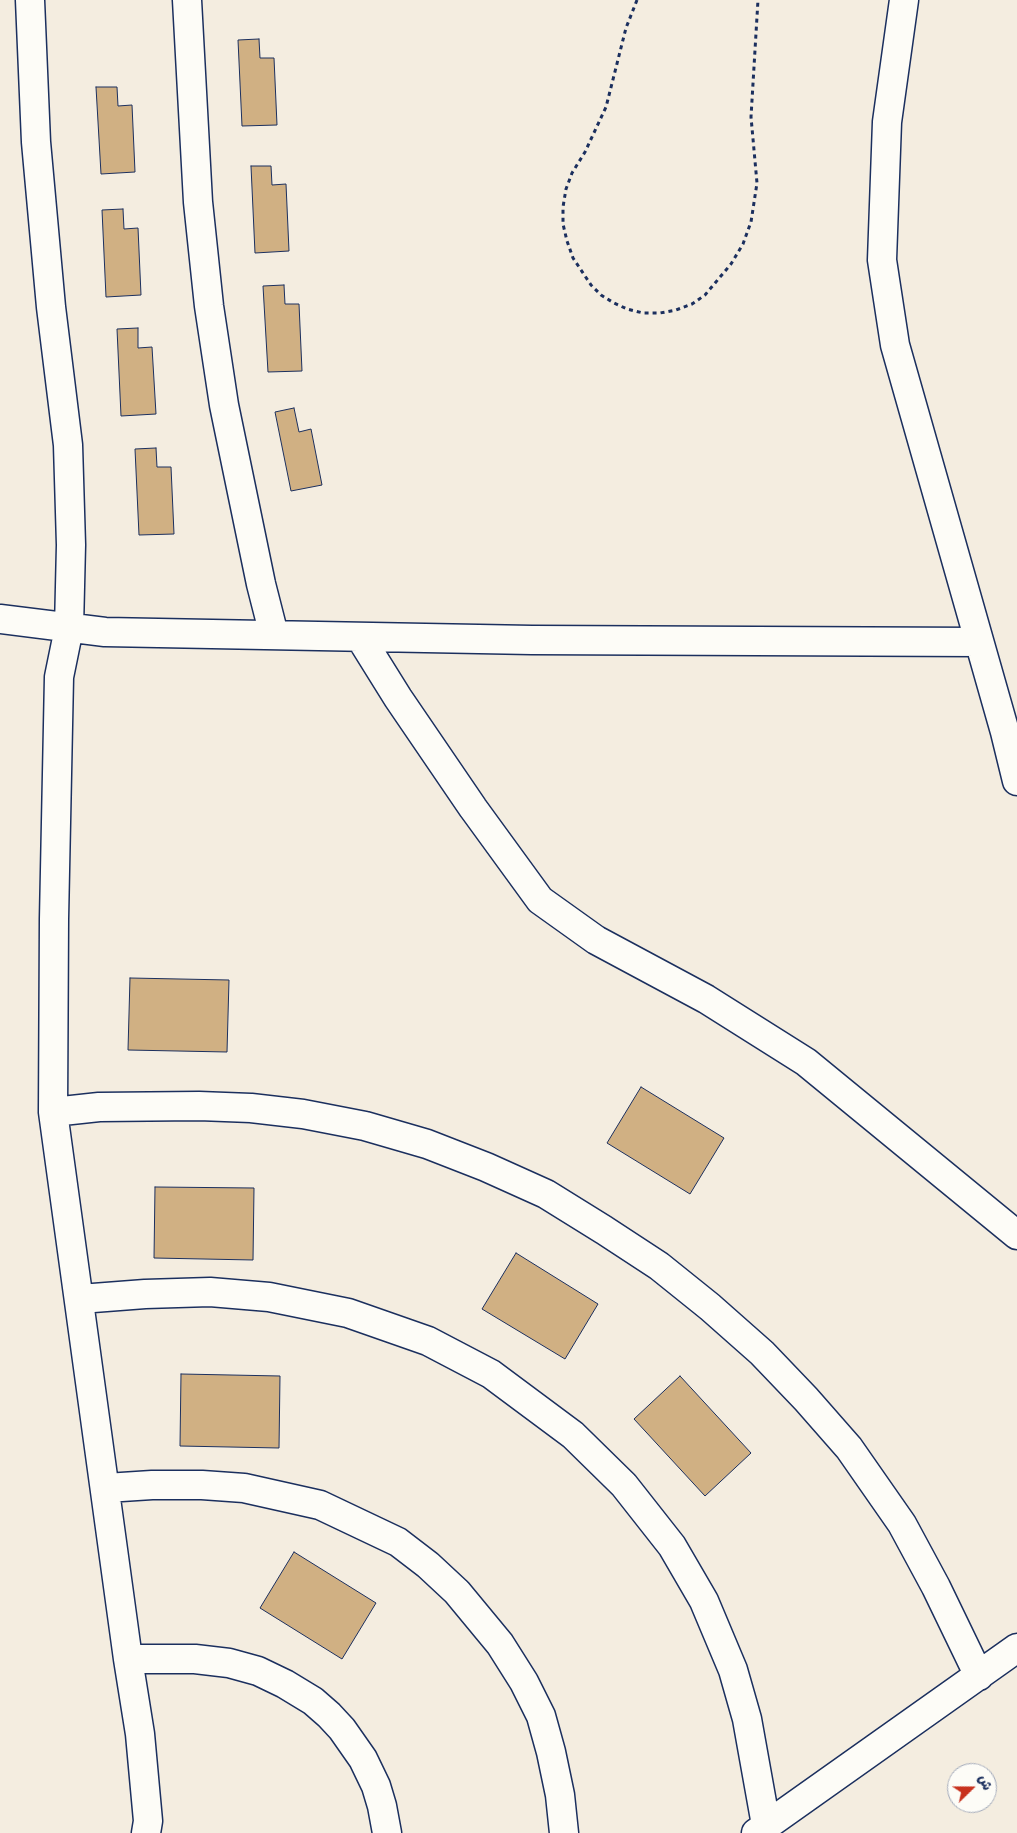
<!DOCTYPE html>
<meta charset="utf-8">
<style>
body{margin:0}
#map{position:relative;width:1017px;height:1833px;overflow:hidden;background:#f4ede0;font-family:Pangolin,"Playpen Sans Arabic",sans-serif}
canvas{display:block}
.north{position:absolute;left:947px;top:1763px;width:50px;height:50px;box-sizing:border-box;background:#fdfcf7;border:1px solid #a3aaba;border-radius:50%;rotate:68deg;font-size:14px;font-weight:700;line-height:20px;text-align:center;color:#1b2f5e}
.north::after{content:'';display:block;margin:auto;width:18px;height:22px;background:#c8321e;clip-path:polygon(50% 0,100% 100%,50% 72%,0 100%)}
</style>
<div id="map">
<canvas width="1017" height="1833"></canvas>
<div class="north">ش</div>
</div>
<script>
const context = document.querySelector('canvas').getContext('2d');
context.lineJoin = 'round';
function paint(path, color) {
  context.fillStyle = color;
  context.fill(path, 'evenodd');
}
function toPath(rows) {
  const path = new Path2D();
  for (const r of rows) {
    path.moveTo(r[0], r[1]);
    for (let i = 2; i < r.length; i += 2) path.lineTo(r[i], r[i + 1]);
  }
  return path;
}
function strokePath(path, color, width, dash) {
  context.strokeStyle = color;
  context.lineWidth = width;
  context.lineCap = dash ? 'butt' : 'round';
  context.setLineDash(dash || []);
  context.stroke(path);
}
const building = toPath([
 [259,39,260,58,274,58,277,125,242,126,238,40,259,39],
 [96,87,117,87,118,106,132,105,135,172,101,174,96,87],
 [251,166,271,166,272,185,286,184,289,251,255,253,251,166],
 [123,209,124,229,138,228,141,295,106,297,102,210,123,209],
 [284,285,285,304,299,304,302,371,268,372,263,286,284,285],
 [138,328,138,348,152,347,156,414,121,416,117,329,138,328],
 [294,408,299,432,311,429,322,485,291,491,275,412,294,408],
 [156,448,157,467,171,467,174,534,139,535,135,449,156,448],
 [130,978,229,980,227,1052,128,1050,130,978],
 [641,1087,724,1138,690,1194,607,1143,641,1087],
 [155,1187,254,1188,253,1260,154,1258,155,1187],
 [516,1253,598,1304,565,1359,482,1309,516,1253],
 [181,1374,280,1376,279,1448,180,1446,181,1374],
 [680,1376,751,1453,705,1496,634,1419,680,1376],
 [294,1552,376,1603,342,1659,260,1608,294,1552]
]);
paint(building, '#d0b083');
strokePath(building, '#1b2f5e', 1);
const minor = toPath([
 [30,0,36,142,51,307,68,445,71,545,69,628,59,677,54,919,53,1112,128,1659,140,1734,148,1821,146,1833],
 [187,0,198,202,209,306,224,405,261,584,274,635],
 [904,0,887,122,882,260,895,345,1005,732,1017,781],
 [0,619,105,632,532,640,979,642],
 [360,637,398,698,473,808,540,900,596,940,706,999,806,1062,1017,1235],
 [53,1112,99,1107,199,1106,251,1108,303,1114,365,1126,427,1144,486,1167,546,1194,604,1230,659,1266,710,1307,762,1353,806,1399,849,1448,902,1524,936,1587,979,1676],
 [80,1299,145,1294,210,1292,269,1297,348,1313,428,1341,491,1374,573,1435,624,1485,672,1546,704,1601,733,1670,747,1719,766,1825],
 [106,1488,152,1485,202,1485,244,1488,320,1505,398,1542,428,1565,457,1592,500,1644,524,1682,541,1716,551,1752,560,1795,564,1833],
 [128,1659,195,1659,229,1663,258,1671,285,1684,313,1701,329,1715,342,1729,363,1759,376,1786,382,1806,387,1833],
 [756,1833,1017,1648]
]);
strokePath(minor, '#1b2f5e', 31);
strokePath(toPath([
 [637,0,626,28,606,107,585,152,572,173,566,189,563,207,563,224,567,241,573,258,591,285,601,295,614,303,627,309,643,313,660,313,676,310,692,304,705,295,731,264,743,244,751,222,757,183,751,117,758,0]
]), '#1b2f5e', 3, [4, 4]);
strokePath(minor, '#fdfcf7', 28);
</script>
